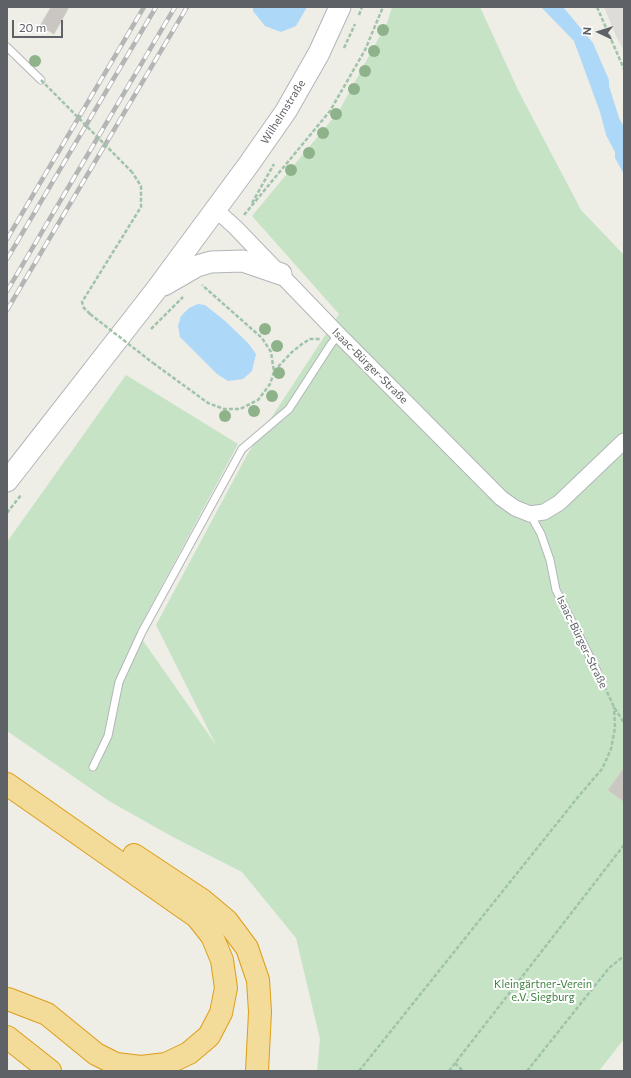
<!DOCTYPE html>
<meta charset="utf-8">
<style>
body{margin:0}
#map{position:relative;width:631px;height:1078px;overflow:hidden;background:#eeede6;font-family:Commissioner,sans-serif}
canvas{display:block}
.frame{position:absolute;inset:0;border:8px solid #5e6165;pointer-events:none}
.north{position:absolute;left:579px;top:12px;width:40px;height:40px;-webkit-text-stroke:3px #fff;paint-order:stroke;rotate:274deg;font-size:11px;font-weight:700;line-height:16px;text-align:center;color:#5e6165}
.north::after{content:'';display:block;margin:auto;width:14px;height:18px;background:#5e6165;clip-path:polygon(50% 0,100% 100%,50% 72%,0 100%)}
.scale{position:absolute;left:12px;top:20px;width:51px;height:18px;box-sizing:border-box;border:2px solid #5e6165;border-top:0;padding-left:5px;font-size:12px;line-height:14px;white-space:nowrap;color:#5e6165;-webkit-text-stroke:3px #fff;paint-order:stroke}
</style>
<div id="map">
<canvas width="631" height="1078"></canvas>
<div class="frame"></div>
<div class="north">N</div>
<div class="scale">20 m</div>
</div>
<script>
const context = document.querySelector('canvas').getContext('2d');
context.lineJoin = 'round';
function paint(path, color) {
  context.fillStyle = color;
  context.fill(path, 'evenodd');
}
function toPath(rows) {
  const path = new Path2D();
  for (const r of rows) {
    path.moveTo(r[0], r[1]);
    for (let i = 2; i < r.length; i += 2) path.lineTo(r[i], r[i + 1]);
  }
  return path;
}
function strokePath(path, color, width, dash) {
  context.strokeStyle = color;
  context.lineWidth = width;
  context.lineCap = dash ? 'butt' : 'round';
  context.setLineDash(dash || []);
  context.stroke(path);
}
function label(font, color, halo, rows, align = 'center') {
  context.font = font + ' Commissioner,sans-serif';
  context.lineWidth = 4;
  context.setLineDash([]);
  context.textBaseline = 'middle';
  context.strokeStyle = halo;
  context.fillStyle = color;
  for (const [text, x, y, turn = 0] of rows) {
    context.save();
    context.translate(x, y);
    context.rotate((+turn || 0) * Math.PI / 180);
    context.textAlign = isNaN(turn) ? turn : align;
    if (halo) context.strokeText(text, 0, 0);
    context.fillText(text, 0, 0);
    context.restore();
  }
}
paint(toPath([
 [604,7,624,7,624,51,617,38]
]), '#dddcd8');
paint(toPath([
 [392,7,480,7,518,90,581,210,624,255,624,1039,599,1071,317,1071,320,1039,296,938,242,872,173,837,109,801,7,731,7,542,126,375,238,444,137,632,216,745,156,625,247,455,339,314,252,216,339,111,387,23]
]), '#c6e3c5');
paint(toPath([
 [253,7,307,7,296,26,281,32,265,26,253,11],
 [541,7,563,7,593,43,609,80,609,86,619,118,624,127,624,174,615,158,615,152,606,135,600,112,574,41],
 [198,304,205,305,224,320,248,343,256,354,252,371,243,379,228,381,217,374,180,337,178,326,181,316,189,308]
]), '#aed8f7');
const building = toPath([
 [51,7,69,7,54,34,40,26,51,7],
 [624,768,624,802,608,790,624,768]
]);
paint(building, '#cac7c3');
strokePath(building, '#d3cec5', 1);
const lane = toPath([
 [7,47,41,80],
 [530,514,541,534,550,560,556,590,597,671],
 [93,767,108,736,119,682,142,632,242,449,289,409,331,344,339,335]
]);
const street = toPath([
 [216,210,235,227,339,335,501,498,515,508,530,514,544,512,559,503,624,441]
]);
const secondary = toPath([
 [164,285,197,266,211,262,243,261,281,274],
 [7,481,156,290,249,164,286,111,319,53,340,7]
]);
const highway = toPath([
 [7,784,197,917,212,936,222,960,226,988,221,1013,209,1036,189,1053,166,1064,141,1067,116,1064,96,1054,47,1014,8,999],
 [134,855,202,900,227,921,247,948,258,980,260,1012,257,1071],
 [7,1037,50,1071]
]);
strokePath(lane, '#b3b6b9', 9);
strokePath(street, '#b3b6b9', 17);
strokePath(secondary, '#b2b5b9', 23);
strokePath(highway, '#de9e17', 24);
strokePath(toPath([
 [597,7,624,69],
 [359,15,362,7],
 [344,48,355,24],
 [252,203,274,164],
 [244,215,330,111,365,50,383,7],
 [90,314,84,308,82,302,141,207,141,186,132,172],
 [151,329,183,297],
 [153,363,208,403,224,409,240,409,258,400,270,384,274,372,271,352,262,338,202,285],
 [274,371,292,352,302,344,310,339,320,339],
 [7,513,21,495],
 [602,681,614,707,624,723],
 [455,1063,463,1071],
 [359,1071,578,797,602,769,611,749,615,728,614,707],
 [449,1071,624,845],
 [527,1071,609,968,624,956]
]), '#9fc4a9', 2.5, [4, 2]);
strokePath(lane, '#fff', 7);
strokePath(street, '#fff', 15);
strokePath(secondary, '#fff', 21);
strokePath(highway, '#f3db99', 22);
const rail = toPath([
 [7,239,144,7],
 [7,259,156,7],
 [7,291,175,7],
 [7,310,187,7]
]);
strokePath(rail, '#b4b5b5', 4.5);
strokePath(rail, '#fff', 3, [9]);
strokePath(toPath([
 [41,80,132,172],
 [90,314,153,363]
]), '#9fc4a9', 2.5, [4, 2]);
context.fillStyle = '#8eb38b';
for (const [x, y] of [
 [383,30],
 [374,51],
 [35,61],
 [365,71],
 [354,89],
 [336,114],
 [323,133],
 [309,153],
 [291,170],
 [265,329],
 [277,346],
 [279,373],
 [272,396],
 [254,411],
 [225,416]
]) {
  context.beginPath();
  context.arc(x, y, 6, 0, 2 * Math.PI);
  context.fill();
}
label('11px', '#5e6165', '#fff', [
 ["Wilhelmstraße",283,112,-58],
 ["Isaac-Bürger-Straße",370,366,45],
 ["Isaac-Bürger-Straße",582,642,64]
]);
label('11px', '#3f8341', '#fff', [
 ["Kleingärtner-Verein",543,984],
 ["e.V. Siegburg",543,997]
]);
</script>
